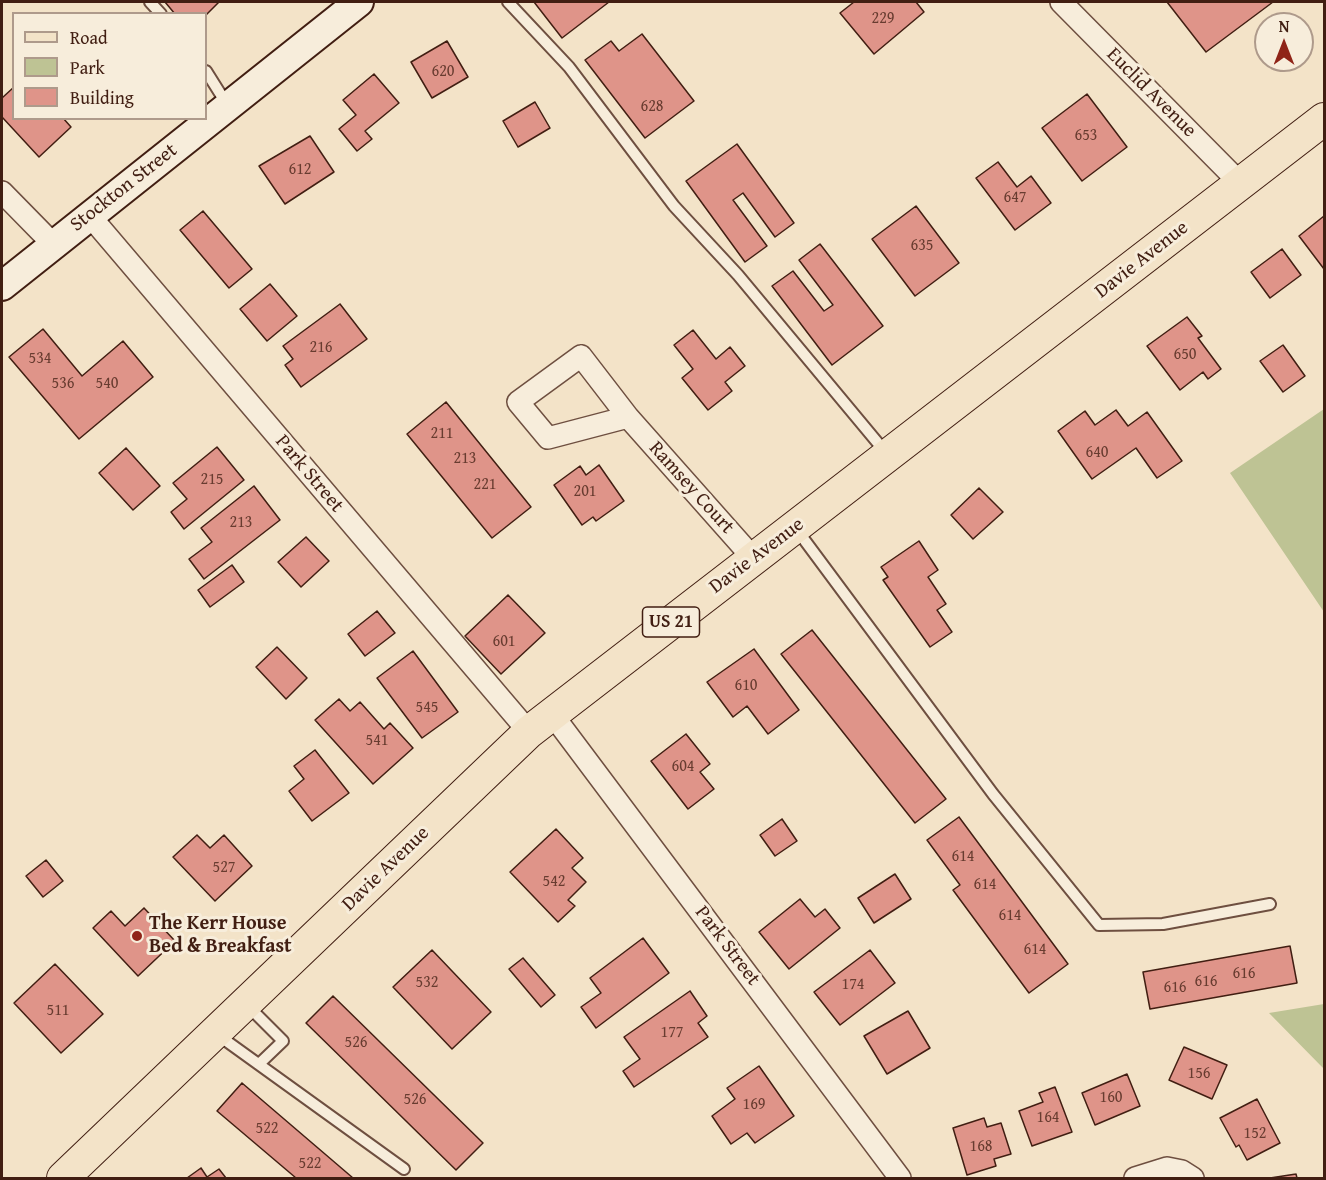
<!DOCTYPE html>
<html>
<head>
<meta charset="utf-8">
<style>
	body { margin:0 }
	#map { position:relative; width:1326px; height:1180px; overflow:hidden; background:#f3e3c8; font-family:"Gentium Book Plus",serif }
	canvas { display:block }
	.frame { position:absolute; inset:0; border:3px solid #411e12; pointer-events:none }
	.legend { position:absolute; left:12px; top:12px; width:195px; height:108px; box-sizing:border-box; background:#f7eddb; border:2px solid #ae9a8b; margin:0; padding:8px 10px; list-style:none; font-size:18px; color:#411e12 }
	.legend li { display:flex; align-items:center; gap:12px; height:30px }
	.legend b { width:30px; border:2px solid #ae9a8b }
	.north { position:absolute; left:1254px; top:12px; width:60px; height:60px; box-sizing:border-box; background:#f7eddb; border:2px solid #ae9a8b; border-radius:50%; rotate:0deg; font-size:16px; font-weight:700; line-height:24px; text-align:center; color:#411e12 }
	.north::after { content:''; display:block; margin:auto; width:21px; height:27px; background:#8f2418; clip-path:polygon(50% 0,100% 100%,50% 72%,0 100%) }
</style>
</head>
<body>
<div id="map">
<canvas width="1326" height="1180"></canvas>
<div class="frame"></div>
<ul class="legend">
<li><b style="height:8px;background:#f3e3c8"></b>Road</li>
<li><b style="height:16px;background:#bec394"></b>Park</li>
<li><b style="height:16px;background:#df9489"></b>Building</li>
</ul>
<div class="north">N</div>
</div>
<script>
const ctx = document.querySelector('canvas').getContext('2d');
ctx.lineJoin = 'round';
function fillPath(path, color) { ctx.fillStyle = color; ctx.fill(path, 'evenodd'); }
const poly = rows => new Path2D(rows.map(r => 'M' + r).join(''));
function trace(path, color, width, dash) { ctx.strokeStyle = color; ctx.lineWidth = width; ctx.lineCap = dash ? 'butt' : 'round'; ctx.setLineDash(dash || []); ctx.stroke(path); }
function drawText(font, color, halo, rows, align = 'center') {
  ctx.font = font + ' "Gentium Book Plus",serif'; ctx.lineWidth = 6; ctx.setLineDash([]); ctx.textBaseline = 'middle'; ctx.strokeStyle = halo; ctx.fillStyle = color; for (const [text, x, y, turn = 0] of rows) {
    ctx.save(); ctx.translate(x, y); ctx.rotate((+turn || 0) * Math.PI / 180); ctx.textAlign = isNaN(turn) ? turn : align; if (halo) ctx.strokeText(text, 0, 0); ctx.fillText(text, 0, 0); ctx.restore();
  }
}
fillPath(poly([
	[1324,409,1324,612,1230,473],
	[1324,1004,1324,1069,1269,1013]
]), '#bec394');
const building = poly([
	[165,2,219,2,206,15,175,14,165,2],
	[534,2,609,2,562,38,534,2],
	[854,2,916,2,924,12,874,54,840,13,854,2],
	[1167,2,1273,2,1206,52,1167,2],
	[642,34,694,101,645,138,585,60,611,41,619,51,642,34],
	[447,41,468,77,432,98,411,62,447,41],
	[374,74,399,103,365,131,372,139,357,151,339,129,356,115,343,100,374,74],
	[14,87,14,118,63,118,71,127,39,157,2,117,2,98,14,87],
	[1087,94,1127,147,1082,181,1042,128,1087,94],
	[535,102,550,128,518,147,503,121,535,102],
	[310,136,334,172,285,204,259,166,310,136],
	[737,144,794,223,775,237,743,193,733,200,767,246,745,262,686,181,737,144],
	[998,162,1017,187,1031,176,1051,203,1015,230,976,178,998,162],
	[916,206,959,263,915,296,872,239,916,206],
	[203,211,252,269,229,288,180,230,203,211],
	[1324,216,1324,269,1299,236,1324,216],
	[820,244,883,326,832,365,772,286,793,271,824,311,833,305,799,260,820,244],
	[1282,249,1301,275,1270,298,1251,272,1282,249],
	[270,284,297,316,267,341,240,309,270,284],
	[340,304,367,339,301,387,285,365,293,359,283,346,340,304],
	[1187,317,1202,336,1198,338,1221,369,1208,379,1203,372,1180,390,1147,346,1187,317],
	[43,329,82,376,123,341,153,377,79,439,9,357,43,329],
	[693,330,716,359,730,347,745,366,725,382,732,391,708,410,682,378,693,369,674,345,693,330],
	[1283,345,1305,376,1283,392,1260,361,1283,345],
	[446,402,531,507,492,538,407,434,446,402],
	[1116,410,1128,426,1147,412,1182,461,1157,478,1136,448,1092,479,1058,431,1085,411,1095,425,1116,410],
	[217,447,244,480,184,529,171,512,187,499,173,483,217,447],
	[126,448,160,486,133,510,99,473,126,448],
	[599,465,624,501,596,521,593,517,582,525,554,485,580,466,586,475,599,465],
	[254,486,280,520,204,579,189,559,212,542,201,528,254,486],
	[979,488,1003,512,973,539,951,515,979,488],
	[306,537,329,561,301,587,278,562,306,537],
	[919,541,938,570,928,577,946,604,937,610,952,632,930,647,883,580,888,577,881,567,919,541],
	[232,565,244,582,210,607,198,590,232,565],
	[508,595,545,633,501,674,465,636,508,595],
	[377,611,395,633,365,656,348,634,377,611],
	[812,630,946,799,915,823,781,654,812,630],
	[277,647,307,678,286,699,256,667,277,647],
	[754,649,799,710,768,734,747,706,733,717,707,682,754,649],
	[413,651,458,712,422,738,377,678,413,651],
	[339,699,350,711,360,702,384,729,390,723,413,748,373,784,315,720,339,699],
	[686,734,710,764,700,772,714,789,688,809,651,761,686,734],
	[315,750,349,793,312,821,289,791,304,779,294,766,315,750],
	[959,817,1068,964,1029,993,953,890,960,885,927,840,959,817],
	[782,819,797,841,775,856,760,835,782,819],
	[556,829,583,858,572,868,586,882,568,900,575,906,558,922,510,872,556,829],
	[197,835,210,848,224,835,252,866,215,901,173,857,197,835],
	[46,860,63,881,43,897,26,876,46,860],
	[895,874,911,899,874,923,858,898,895,874],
	[800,899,815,917,825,909,840,928,789,969,759,932,800,899],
	[144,908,175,941,138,976,93,928,111,911,125,926,144,908],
	[643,938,669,973,596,1028,581,1007,601,993,590,978,643,938],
	[1290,946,1297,983,1150,1009,1143,972,1290,946],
	[432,950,491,1012,452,1049,393,987,432,950],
	[870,950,895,983,840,1025,814,992,870,950],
	[523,958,555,995,541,1007,509,969,523,958],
	[55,964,103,1014,61,1053,14,1003,55,964],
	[690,991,707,1016,698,1023,708,1037,634,1087,623,1071,640,1059,624,1037,690,991],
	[333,996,483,1143,456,1170,306,1023,333,996],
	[908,1011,930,1048,887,1074,864,1036,908,1011],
	[1184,1047,1227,1065,1212,1099,1169,1080,1184,1047],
	[759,1066,794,1116,755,1143,747,1133,731,1144,712,1116,735,1099,727,1088,759,1066],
	[1127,1074,1140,1106,1095,1125,1082,1093,1127,1074],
	[242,1083,353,1178,296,1178,217,1111,242,1083],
	[1055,1087,1072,1132,1032,1146,1019,1111,1043,1102,1039,1093,1055,1087],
	[1257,1099,1280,1143,1247,1160,1239,1145,1236,1147,1220,1118,1257,1099],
	[984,1118,987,1127,1001,1123,1011,1154,994,1159,996,1166,967,1175,953,1128,984,1118],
	[201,1168,207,1177,219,1169,226,1178,187,1178,201,1168],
	[1296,1174,1297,1178,1270,1178,1296,1174]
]);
fillPath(building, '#df9489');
trace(building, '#411e12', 1.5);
const lane = poly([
	[150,2,161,14],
	[508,2,569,67,674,206,738,275,887,454],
	[206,71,228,106],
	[797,530,993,794,1099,925,1163,924,1270,904],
	[247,1005,283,1041,259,1064],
	[218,1035,404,1169]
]);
const street = poly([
	[1061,2,1241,184],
	[2,192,53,244],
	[90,216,529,732],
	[581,356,628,417,548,438,518,402,581,356],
	[628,417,754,559],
	[552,714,900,1178],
	[1135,1178,1167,1168,1182,1171,1193,1178]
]);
const secondary = poly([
	[2,286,359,2]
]);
const primary = poly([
	[63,1178,529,732,1324,119]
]);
trace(lane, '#6e4f40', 14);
trace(street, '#6e4f40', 24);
trace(secondary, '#411e12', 32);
trace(primary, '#411e12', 34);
trace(lane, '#f7eddb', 10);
trace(street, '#f7eddb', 21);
trace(secondary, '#f7eddb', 28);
trace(primary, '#f3e3c8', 32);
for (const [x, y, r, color] of [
	[137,936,6,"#8f2418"]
]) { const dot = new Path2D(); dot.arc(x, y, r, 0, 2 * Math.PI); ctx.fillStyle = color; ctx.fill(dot); trace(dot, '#f7eddb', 2); }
drawText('16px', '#683c30', null, [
	["229",883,19],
	["620",443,72],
	["628",652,107],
	["653",1086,136],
	["612",300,170],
	["647",1015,198],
	["635",922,246],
	["216",321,348],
	["650",1185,355],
	["534",40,359],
	["536",63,384],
	["540",107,384],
	["211",442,434],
	["640",1097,453],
	["213",465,459],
	["215",212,480],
	["221",485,485],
	["201",585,492],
	["213",241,523],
	["601",504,642],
	["610",746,686],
	["545",427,708],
	["541",377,741],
	["604",683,767],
	["614",963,857],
	["527",224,868],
	["542",554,882],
	["614",985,885],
	["614",1010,916],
	["614",1035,950],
	["616",1244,974],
	["616",1206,982],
	["532",427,983],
	["174",853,985],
	["616",1175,988],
	["511",58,1011],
	["177",672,1033],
	["526",356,1043],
	["156",1199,1074],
	["160",1111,1098],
	["526",415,1100],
	["169",754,1105],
	["164",1048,1118],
	["522",267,1129],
	["152",1255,1134],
	["168",981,1147],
	["522",310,1164]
]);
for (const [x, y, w] of [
	[671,622,57]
]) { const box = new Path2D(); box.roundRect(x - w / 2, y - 15, w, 30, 4.5); ctx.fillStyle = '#f7eddb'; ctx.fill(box); trace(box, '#411e12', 1.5); }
drawText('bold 18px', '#411e12', null, [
	["US 21",671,622]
]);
drawText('20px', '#411e12', '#f7eddb', [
	["Euclid Avenue",1151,93,45],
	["Stockton Street",124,188,-38],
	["Davie Avenue",1142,260,-38],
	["Park Street",309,474,50],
	["Ramsey Court",691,488,48],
	["Davie Avenue",757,556,-37],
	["Davie Avenue",386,869,-44],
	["Park Street",727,946,53]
]);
drawText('bold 20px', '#411e12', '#f7eddb', [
	["The Kerr House",149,924],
	["Bed & Breakfast",149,947]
], 'left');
</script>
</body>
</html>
